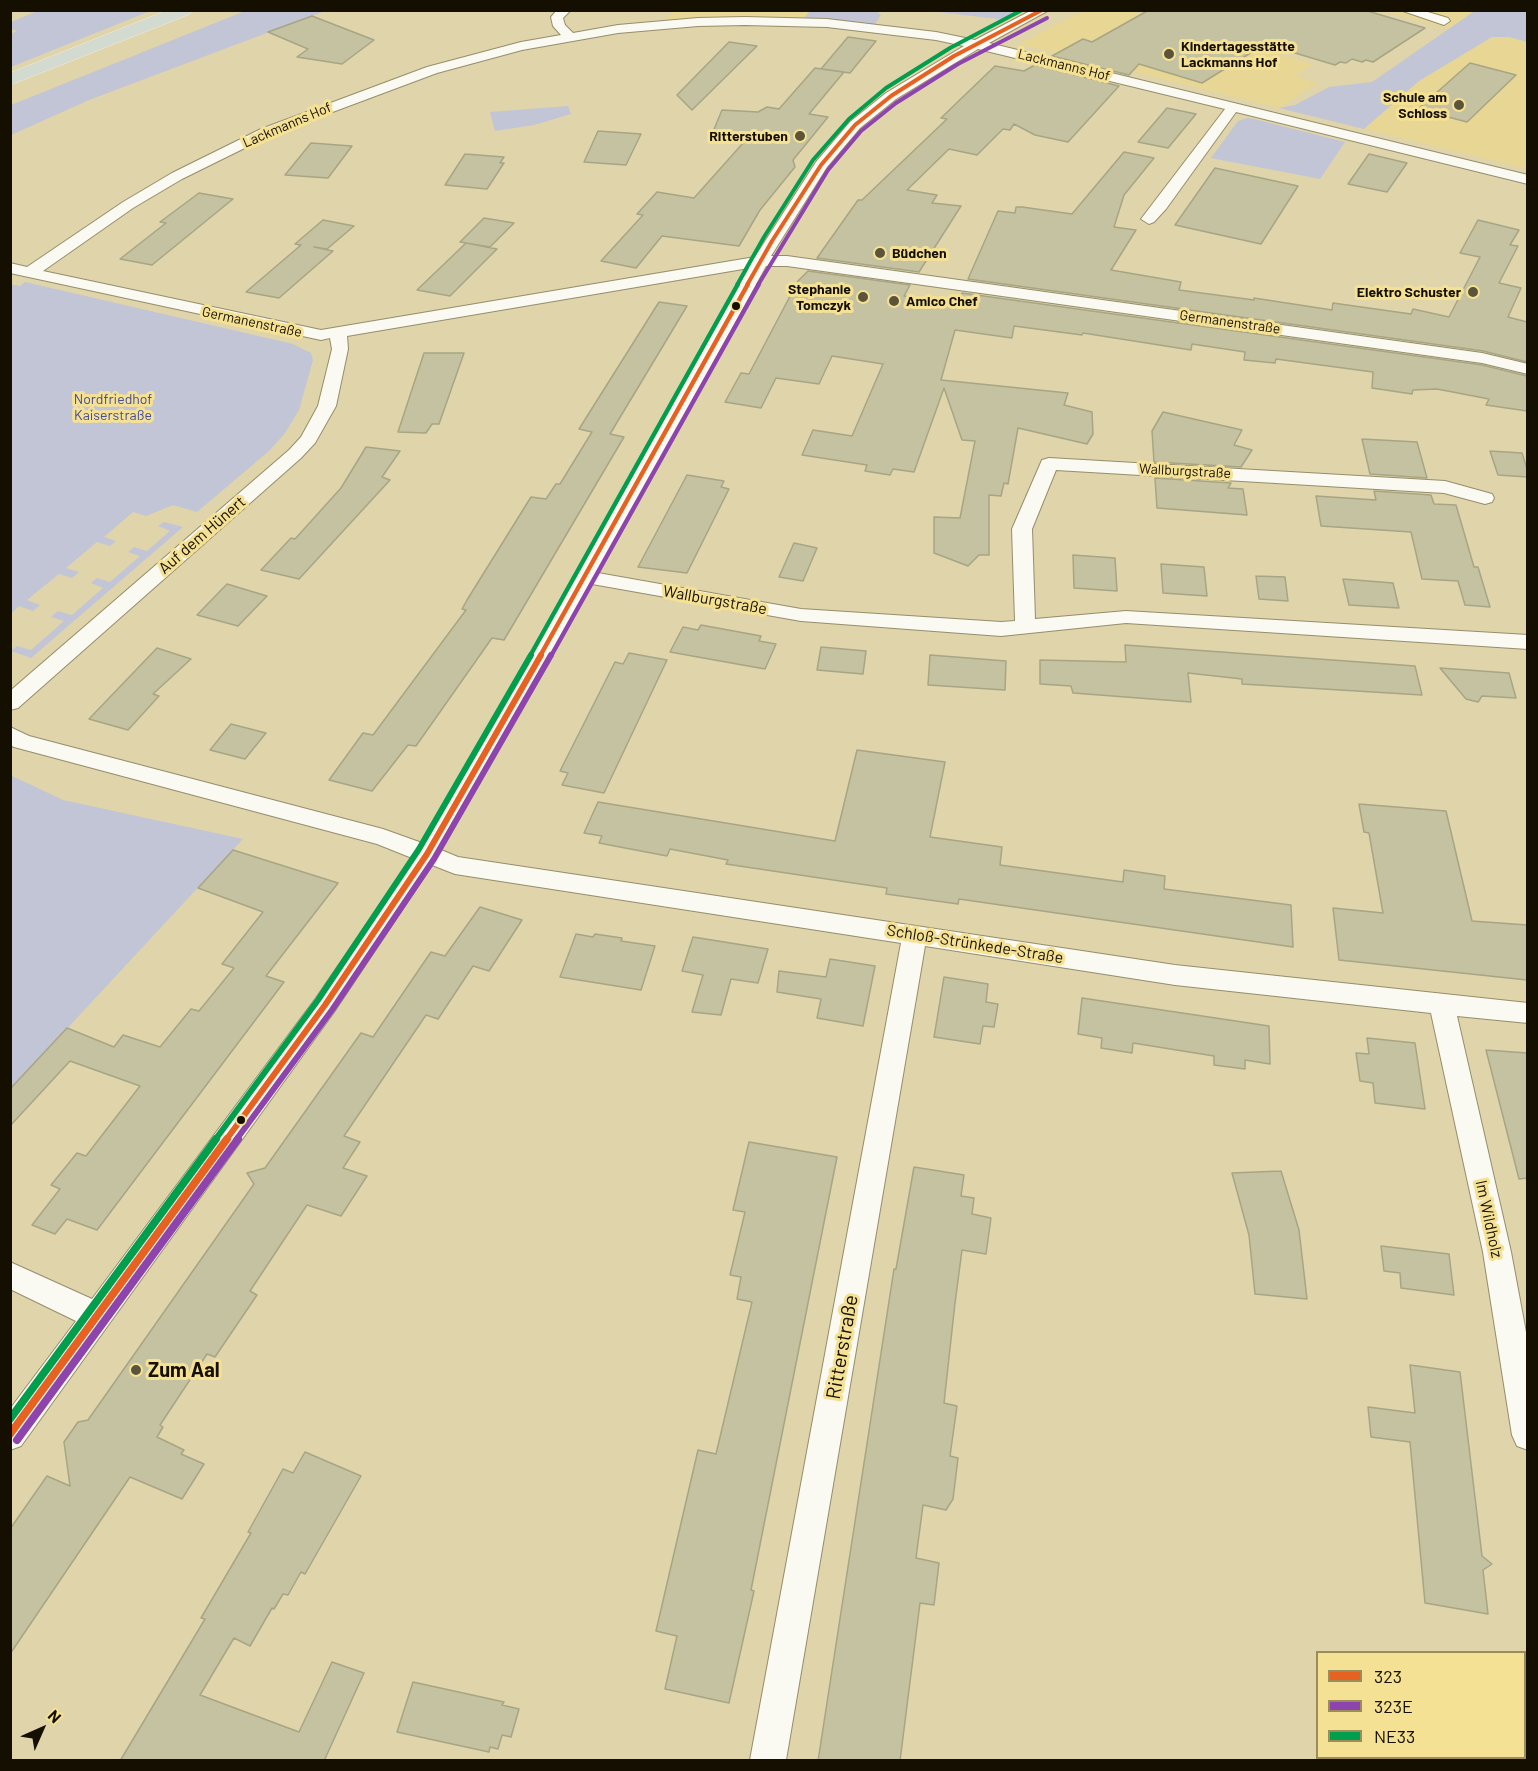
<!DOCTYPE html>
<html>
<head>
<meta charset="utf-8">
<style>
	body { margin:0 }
	#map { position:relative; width:1538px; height:1771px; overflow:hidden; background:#dfd4aa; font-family:Barlow,sans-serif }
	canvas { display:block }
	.frame { position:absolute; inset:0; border:12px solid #140f00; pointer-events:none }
	.legend { position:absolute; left:1316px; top:1651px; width:210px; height:108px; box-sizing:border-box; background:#f5e194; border:2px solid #9b8d59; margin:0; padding:8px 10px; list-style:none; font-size:18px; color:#140f00 }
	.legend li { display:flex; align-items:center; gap:12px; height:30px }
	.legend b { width:30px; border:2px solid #9b8d59 }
	.north { position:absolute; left:12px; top:1699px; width:60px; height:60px; -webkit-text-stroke:4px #f5e194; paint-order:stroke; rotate:45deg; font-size:16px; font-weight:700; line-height:24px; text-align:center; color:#140f00 }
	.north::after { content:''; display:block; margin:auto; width:21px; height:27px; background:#140f00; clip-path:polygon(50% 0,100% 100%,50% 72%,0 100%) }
</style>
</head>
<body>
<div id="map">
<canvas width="1538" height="1771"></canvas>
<div class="frame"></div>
<ul class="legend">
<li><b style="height:8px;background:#e76120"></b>323</li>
<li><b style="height:8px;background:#8e44ad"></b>323E</li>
<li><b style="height:8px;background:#019e4d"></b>NE33</li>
</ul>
<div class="north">N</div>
</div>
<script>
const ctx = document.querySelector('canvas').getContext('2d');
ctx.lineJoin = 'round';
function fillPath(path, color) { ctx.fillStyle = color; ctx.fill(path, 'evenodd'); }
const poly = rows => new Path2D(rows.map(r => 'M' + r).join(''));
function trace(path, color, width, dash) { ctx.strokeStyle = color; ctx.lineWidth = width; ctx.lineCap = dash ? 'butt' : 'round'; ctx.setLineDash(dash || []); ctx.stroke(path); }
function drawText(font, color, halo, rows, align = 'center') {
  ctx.font = font + ' Barlow,sans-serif'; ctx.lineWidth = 6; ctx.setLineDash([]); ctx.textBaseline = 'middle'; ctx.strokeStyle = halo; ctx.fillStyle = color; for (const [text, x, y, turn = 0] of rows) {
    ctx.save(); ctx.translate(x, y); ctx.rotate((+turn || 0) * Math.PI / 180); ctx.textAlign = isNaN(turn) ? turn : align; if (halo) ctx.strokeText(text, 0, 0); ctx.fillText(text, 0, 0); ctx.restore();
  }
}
fillPath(poly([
	[674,11,811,11,803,19,662,22],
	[1083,11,1129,11,1313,64,1296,76,1317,83,1279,108,1019,44],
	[1383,11,1476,11,1450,29],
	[1492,37,1509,37,1527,42,1527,169,1364,129,1419,81]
]), '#e7d694');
fillPath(poly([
	[40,10,150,10,150,11,11,67,11,34,17,31,11,29,11,22],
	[811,10,876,11,881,15,875,24,803,19],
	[1476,10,1527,11,1527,42,1509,37,1492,37,1419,81,1364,129,1279,108,1295,105,1329,87,1372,82],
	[245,11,325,11,89,100,11,135,11,105],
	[931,11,1025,11,1006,20],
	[568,106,571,114,534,125,495,131,490,112],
	[1247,118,1254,119,1345,142,1320,179,1211,158,1238,121],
	[25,282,293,344,311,353,313,360,299,410,285,433,269,451,197,512,173,505,146,516,133,512,104,537,116,541,110,546,97,542,66,568,79,572,72,578,59,574,27,600,40,605,33,611,19,606,11,614,10,284,20,286],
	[164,522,183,527,31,658,11,651,17,646,31,650,64,621,51,617,58,611,72,615,103,588,91,583,97,578,110,582,140,556,128,552,134,547,147,551,170,531,158,526],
	[10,775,63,800,243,839,11,1089]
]), '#c2c5d5');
const building = poly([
	[1149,10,1364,10,1425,28,1373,62,1366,60,1362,62,1352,59,1346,63,1340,62,1335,65,1265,44,1202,83,1139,64,1129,75,1052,56,1083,39,1092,42,1149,10],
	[312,16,374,40,342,64,297,57,308,49,268,32,312,16],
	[848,37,876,41,850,73,821,69,848,37],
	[729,42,757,46,692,110,677,95,729,42],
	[1470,63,1516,75,1467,122,1418,109,1470,63],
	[1035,65,1119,86,1068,142,1035,135,1014,124,1010,130,1003,129,977,155,949,149,907,190,937,195,932,203,961,206,919,272,817,258,858,200,862,200,947,119,941,118,995,66,1024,71,1035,65],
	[815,68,844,72,809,114,828,117,793,160,795,167,760,210,739,246,662,236,636,268,601,261,643,215,637,214,657,192,694,198,744,142,710,139,722,110,758,112,767,107,779,109,815,68],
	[1167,108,1196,114,1168,148,1138,142,1167,108],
	[598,131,641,134,626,165,584,162,598,131],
	[311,143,352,146,328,178,285,175,311,143],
	[1124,152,1154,158,1124,195,1114,227,1136,230,1111,270,1181,282,1179,290,1254,300,1254,298,1332,310,1333,303,1411,314,1413,309,1449,317,1480,257,1460,253,1478,220,1519,230,1510,245,1518,246,1499,283,1521,288,1508,317,1527,322,1527,362,1483,351,968,279,998,211,1015,213,1016,207,1022,207,1072,214,1124,152],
	[465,154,504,157,500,163,504,163,487,189,445,185,465,154],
	[1369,154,1407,163,1387,192,1348,184,1369,154],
	[1215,168,1298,186,1261,244,1175,225,1215,168],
	[199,193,233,199,152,265,120,259,166,223,160,222,199,193],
	[484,218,514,223,490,247,460,242,484,218],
	[323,220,354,226,327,249,314,247,333,251,279,298,246,292,301,245,295,244,323,220],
	[466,243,497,249,450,296,417,290,466,243],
	[808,271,910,285,904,296,958,303,962,293,1482,365,1527,376,1527,411,1486,405,1489,399,1437,389,1413,390,1412,394,1372,388,1373,372,1276,359,1275,363,1244,360,1245,352,1192,344,1191,350,1083,333,1082,335,1014,326,1012,338,955,330,941,380,1068,393,1064,405,1092,412,1093,434,1087,444,1018,428,1008,484,1004,483,1001,496,989,495,989,555,979,555,968,566,934,553,934,517,960,518,975,441,962,440,944,388,914,472,893,469,890,475,865,471,867,465,802,455,813,430,852,436,883,364,832,356,819,384,776,378,761,408,725,402,741,373,749,374,798,281,808,271],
	[659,302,687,306,610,434,624,437,504,640,492,638,416,746,408,745,372,791,329,780,363,733,373,735,466,610,462,609,467,600,531,497,546,499,556,484,560,484,592,432,579,429,659,302],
	[424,353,464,353,439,424,432,424,426,433,398,432,424,353],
	[1163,412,1242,430,1234,445,1252,450,1241,467,1154,462,1152,431,1163,412],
	[1362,439,1417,442,1427,478,1370,474,1362,439],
	[366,447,400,451,382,477,390,480,299,579,261,570,291,538,295,539,341,488,366,447],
	[1490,451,1522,453,1527,469,1527,477,1498,475,1490,451],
	[687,475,724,481,721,487,729,489,687,573,638,567,687,475],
	[1155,478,1231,483,1228,488,1243,489,1247,515,1157,508,1155,478],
	[1374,491,1431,495,1434,504,1456,505,1474,567,1478,567,1490,607,1465,605,1458,581,1422,579,1411,532,1321,526,1316,496,1376,500,1374,491],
	[794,543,817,548,803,581,779,577,794,543],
	[1073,555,1115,558,1117,591,1074,588,1073,555],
	[1161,564,1204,567,1207,596,1163,593,1161,564],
	[1256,576,1285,577,1288,601,1259,599,1256,576],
	[1343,579,1393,583,1399,608,1349,605,1343,579],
	[227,584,267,596,238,626,197,615,227,584],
	[701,625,761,636,759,641,776,644,765,669,670,652,683,627,698,630,701,625],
	[1125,645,1415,666,1422,695,1242,684,1242,679,1188,673,1191,702,1073,693,1071,686,1040,684,1040,660,1126,662,1125,645],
	[821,647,866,651,863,674,817,670,821,647],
	[157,648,191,659,153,694,159,696,128,730,89,719,157,648],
	[629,653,667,660,604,793,562,785,568,773,560,771,615,662,623,664,629,653],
	[930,655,1006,661,1005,690,928,685,930,655],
	[1440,668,1509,673,1516,698,1482,696,1478,702,1466,699,1440,668],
	[231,724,266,733,245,759,210,750,231,724],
	[857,750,945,762,930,837,1002,847,1000,865,1123,882,1124,870,1165,876,1164,889,1291,905,1293,947,959,899,958,904,886,894,887,888,726,864,728,860,670,849,667,856,599,843,602,836,584,833,598,802,835,841,857,750],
	[1359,804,1446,811,1472,921,1527,925,1527,980,1339,960,1333,908,1383,913,1369,833,1364,832,1359,804],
	[233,850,338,883,266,976,284,982,97,1230,67,1219,55,1234,32,1225,60,1189,51,1185,77,1153,86,1156,140,1086,70,1061,10,1126,10,1089,67,1028,114,1047,123,1035,160,1047,191,1009,199,1011,234,968,222,964,263,912,198,888,233,850],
	[480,907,522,920,489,971,473,966,438,1019,426,1015,344,1136,360,1142,343,1168,367,1176,341,1216,307,1205,250,1291,257,1295,215,1357,207,1354,160,1425,163,1427,157,1437,184,1450,181,1454,204,1464,182,1499,130,1477,10,1654,10,1529,47,1476,70,1486,64,1442,78,1422,88,1420,254,1184,247,1173,265,1168,361,1033,373,1037,431,952,445,956,480,907],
	[576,934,593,937,595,934,622,938,621,941,655,946,641,990,560,977,576,934],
	[693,937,768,949,758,983,731,979,721,1015,692,1012,703,975,682,971,693,937],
	[830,959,875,966,863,1026,817,1018,821,999,777,992,779,971,826,977,830,959],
	[944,977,988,984,986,1002,998,1004,994,1027,983,1026,980,1044,934,1037,944,977],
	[1082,998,1269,1026,1270,1064,1245,1060,1245,1069,1214,1065,1214,1056,1133,1043,1132,1053,1101,1048,1102,1038,1078,1034,1082,998],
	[1367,1038,1415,1043,1425,1109,1375,1103,1373,1083,1360,1081,1356,1053,1369,1054,1367,1038],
	[1486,1050,1527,1053,1527,1178,1519,1179,1486,1050],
	[749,1142,837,1157,751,1590,754,1591,729,1703,665,1689,677,1636,656,1631,698,1450,716,1454,752,1302,737,1299,741,1277,730,1275,745,1212,733,1210,749,1142],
	[914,1167,964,1175,961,1196,974,1198,972,1214,991,1218,986,1254,962,1250,955,1303,944,1403,957,1406,950,1456,958,1458,953,1499,946,1510,923,1505,916,1558,939,1563,934,1605,920,1603,900,1761,818,1761,894,1269,896,1269,914,1167],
	[1281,1171,1299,1230,1307,1299,1255,1294,1249,1235,1232,1173,1281,1171],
	[1381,1246,1449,1254,1454,1295,1401,1288,1400,1273,1384,1271,1381,1246],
	[1410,1365,1460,1372,1482,1556,1492,1564,1483,1570,1488,1614,1425,1603,1410,1442,1371,1437,1368,1407,1415,1413,1410,1365],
	[305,1452,361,1476,305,1574,301,1572,288,1595,283,1594,274,1609,272,1608,250,1646,234,1638,200,1695,299,1732,332,1662,364,1673,324,1761,120,1761,205,1619,201,1618,251,1533,248,1532,283,1469,293,1473,305,1452],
	[413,1682,504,1702,502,1705,519,1709,511,1737,502,1735,498,1749,490,1747,489,1752,397,1732,413,1682]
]);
fillPath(building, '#c5c2a1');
trace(building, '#a7a584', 1.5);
const street = poly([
	[557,10,571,10,563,18,565,25,573,33,618,25,698,18,745,17,827,19,936,32,975,40,1032,10,1049,10,989,43,1528,175,1528,184,1236,112,1166,209,1154,222,1149,224,1141,219,1225,109,978,49,896,99,860,128,827,167,771,256,787,256,1482,353,1528,364,1528,374,1482,363,787,266,766,266,598,573,801,609,1001,622,1015,621,1012,529,1042,460,1049,458,1445,481,1492,494,1494,498,1492,502,1485,504,1444,493,1056,470,1032,529,1035,619,1126,611,1528,635,1528,649,1126,623,1001,636,801,621,592,584,441,850,458,857,1175,965,1528,1003,1528,1023,1457,1016,1511,1252,1528,1343,1528,1450,1517,1446,1512,1435,1483,1252,1431,1013,1175,985,925,946,786,1760,750,1760,901,943,455,874,432,865,334,1012,21,1446,10,1450,10,1409,76,1321,10,1289,10,1262,92,1299,316,998,412,858,377,844,14,747,10,745,10,727,29,736,383,829,422,843,576,577,749,268,347,336,348,349,336,406,315,443,301,458,18,708,10,710,10,691,289,450,301,437,318,406,332,349,330,338,321,340,10,273,10,263,27,267,123,202,172,173,261,129,427,67,521,42,561,35,553,26,551,17,557,10],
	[745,25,827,27,936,40,964,46,886,93,850,122,816,162,755,257,321,330,43,271,133,208,182,179,271,135,437,73,522,50,618,33,698,26,745,25],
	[1400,10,1421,10,1448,18,1450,21,1444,25,1400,10]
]);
const highway = poly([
	[168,10,192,10,190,14,10,85,10,73,168,10]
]);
trace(street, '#968e6b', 2);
trace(highway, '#f1ecd9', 1);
fillPath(street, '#faf9f2');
fillPath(highway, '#d3dacf');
trace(poly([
	[747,285,772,241,821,165,855,125,891,96,954,56,1042,10]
]), '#e76120', 4);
trace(poly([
	[540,656,748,284]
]), '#e76120', 4.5);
trace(poly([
	[226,1140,325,1005,427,854,541,655]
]), '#e76120', 6);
trace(poly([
	[10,1434,227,1139]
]), '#e76120', 8);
trace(poly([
	[758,285,828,170,861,131,896,103,958,64,1047,18]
]), '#8e44ad', 4);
trace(poly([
	[551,656,759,284]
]), '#8e44ad', 4.5);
trace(poly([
	[236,1140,332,1010,434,859,551,655]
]), '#8e44ad', 6);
trace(poly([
	[17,1440,238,1139]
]), '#8e44ad', 8);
trace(poly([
	[737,285,764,237,813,160,849,119,886,88,950,48,1022,10]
]), '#019e4d', 4);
trace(poly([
	[530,656,738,284]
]), '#019e4d', 4.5);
trace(poly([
	[215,1140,318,1000,419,849,531,655]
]), '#019e4d', 6);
trace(poly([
	[10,1419,216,1139]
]), '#019e4d', 8);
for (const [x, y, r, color] of [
	[1169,54,6,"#5b543b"],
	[1459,105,6,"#5b543b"],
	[800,136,6,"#5b543b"],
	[880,253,6,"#5b543b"],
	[1473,292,6,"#5b543b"],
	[863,297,6,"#5b543b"],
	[894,301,6,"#5b543b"],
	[736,306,5,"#140f00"],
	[241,1120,5,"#140f00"],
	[136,1370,6,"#5b543b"]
]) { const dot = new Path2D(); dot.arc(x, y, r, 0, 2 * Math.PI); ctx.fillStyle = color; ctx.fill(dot); trace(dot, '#f5e194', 2); }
drawText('bold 14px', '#140f00', '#f5e194', [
	["Kindertagesstätte",1181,46,"left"],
	["Lackmanns Hof",1181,62,"left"],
	["Schule am",1447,97],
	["Schloss",1447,113],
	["Ritterstuben",788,136],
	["Büdchen",892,253,"left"],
	["Stephanie",851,289],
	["Tomczyk",851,305],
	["Elektro Schuster",1461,292],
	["Amico Chef",906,301,"left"]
], 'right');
drawText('14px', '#140f00', '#f5e194', [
	["Lackmanns Hof",1064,65,14],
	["Lackmanns Hof",287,125,-23],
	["Germanenstraße",252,322,12],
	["Germanenstraße",1230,322,8],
	["Wallburgstraße",1185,471,3]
]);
drawText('14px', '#444c9e', '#f5e194', [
	["Nordfriedhof",113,399],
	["Kaiserstraße",113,415]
]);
drawText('16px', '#140f00', '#f5e194', [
	["Auf dem Hünert",202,535,-41],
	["Wallburgstraße",715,600,10],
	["Schloß-Strünkede-Straße",975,944,9],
	["Im Wildholz",1489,1219,78]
]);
drawText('20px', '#140f00', '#f5e194', [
	["Ritterstraße",842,1347,-80]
]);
drawText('bold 20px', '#140f00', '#f5e194', [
	["Zum Aal",148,1370]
], 'left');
</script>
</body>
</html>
